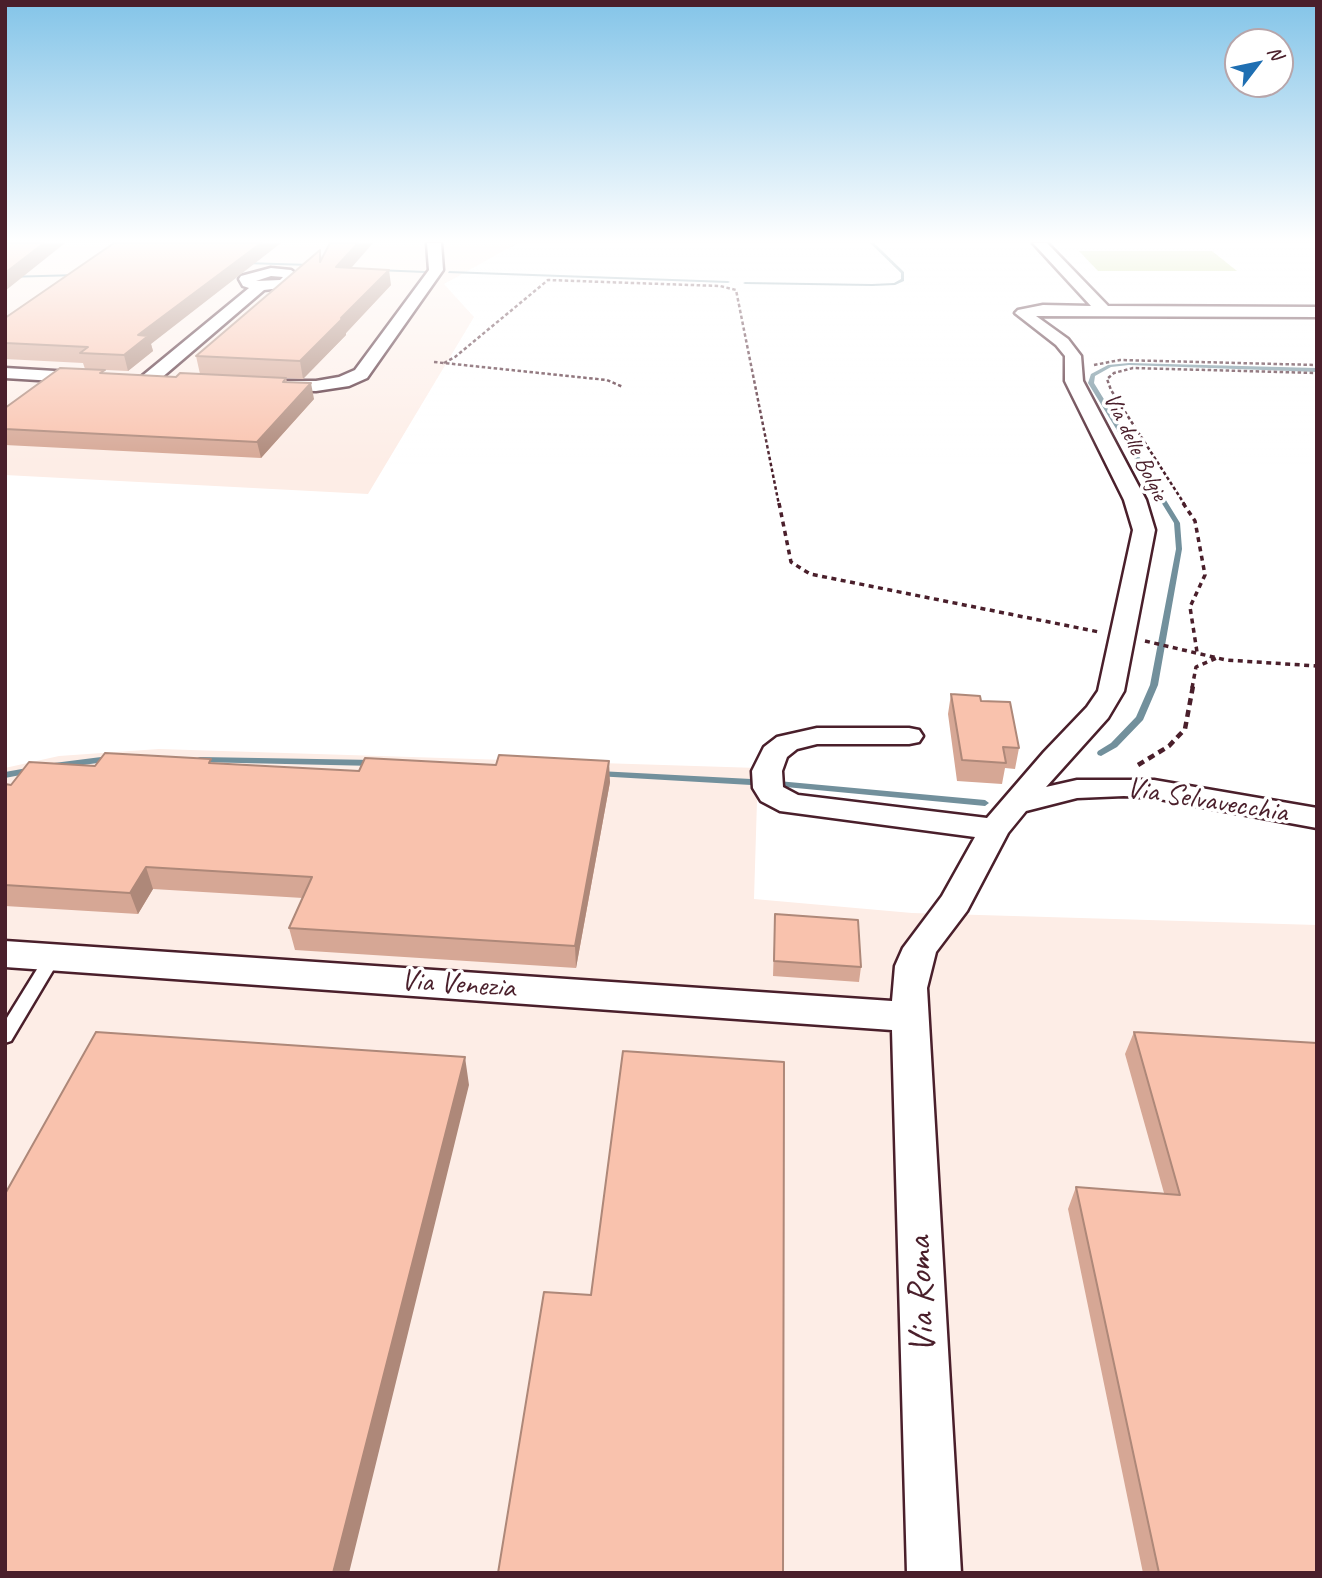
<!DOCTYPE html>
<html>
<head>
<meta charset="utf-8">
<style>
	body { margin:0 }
	#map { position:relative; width:1322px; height:1578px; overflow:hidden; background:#fff; font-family:Caveat,sans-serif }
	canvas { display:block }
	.frame { position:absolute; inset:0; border:7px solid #4a1f2b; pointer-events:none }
	.north { position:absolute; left:1224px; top:28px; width:70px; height:70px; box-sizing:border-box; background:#fff; border:2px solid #b7a5aa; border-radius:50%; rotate:58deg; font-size:19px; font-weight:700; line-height:28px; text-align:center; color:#4a1f2b }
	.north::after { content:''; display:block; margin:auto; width:24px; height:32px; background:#1f6fb2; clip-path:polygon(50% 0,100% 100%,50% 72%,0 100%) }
</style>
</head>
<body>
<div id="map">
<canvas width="1322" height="1578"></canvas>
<div class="frame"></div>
<div class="north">N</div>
</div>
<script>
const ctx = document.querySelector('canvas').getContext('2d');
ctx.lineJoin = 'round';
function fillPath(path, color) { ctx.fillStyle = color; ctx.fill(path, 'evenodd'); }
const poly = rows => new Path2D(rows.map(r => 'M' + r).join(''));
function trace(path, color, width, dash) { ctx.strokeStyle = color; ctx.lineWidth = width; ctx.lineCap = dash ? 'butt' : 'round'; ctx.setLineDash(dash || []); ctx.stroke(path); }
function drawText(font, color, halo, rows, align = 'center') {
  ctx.font = font + ' Caveat,sans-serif'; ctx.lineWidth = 7; ctx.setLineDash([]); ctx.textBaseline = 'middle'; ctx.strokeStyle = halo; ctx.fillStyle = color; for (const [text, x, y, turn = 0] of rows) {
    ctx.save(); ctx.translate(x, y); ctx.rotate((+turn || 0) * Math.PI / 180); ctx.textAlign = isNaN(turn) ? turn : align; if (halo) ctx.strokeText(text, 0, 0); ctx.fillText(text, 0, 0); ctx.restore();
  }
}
fillPath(poly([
	[5,243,518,243,444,284,474,317,368,494,5,475],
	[159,749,758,768,754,899,912,913,1317,925,1317,1573,5,1573,5,768,59,756]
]), '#fdede6');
fillPath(poly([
	[1079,251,1212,251,1237,271,1098,271]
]), '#c6d78b');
fillPath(poly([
	[870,243,874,243,904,272,904,281,895,285,872,286,745,284,743,283,745,282,872,284,894,283,901,279,901,273,870,243],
	[244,262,311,264,313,265,311,266,245,264,244,262],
	[376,269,425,271,427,272,425,273,377,271,376,269],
	[449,271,728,281,730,282,728,283,448,273,449,271],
	[79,274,78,276,5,278,5,276,79,274],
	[1129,363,1317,368,1317,372,1129,365,1111,367,1095,376,1094,383,1180,523,1182,549,1158,685,1143,720,1117,747,1101,756,1098,755,1097,753,1098,751,1111,743,1136,717,1150,685,1176,549,1174,523,1088,383,1091,374,1108,365,1129,363],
	[109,756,113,759,112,761,54,769,50,766,54,763,109,756],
	[200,757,375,760,379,763,375,766,197,762,196,760,197,758,200,757],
	[33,767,37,770,36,772,5,778,5,772,33,767],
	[599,771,751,779,755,782,751,785,596,776,595,774,599,771],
	[778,781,985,800,989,803,985,806,775,786,774,784,778,781]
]), '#72909c');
const service = poly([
	[53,951,59,953,61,957,11,1041,5,1043,5,1021,47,953,53,951]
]);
const minor = poly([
	[427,243,441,243,443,270,367,378,349,386,316,391,265,390,262,386,271,381,316,381,339,377,355,370,429,270,427,243],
	[1033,243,1047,243,1108,306,1317,307,1317,317,1036,316,1068,339,1081,356,1083,381,1146,500,1155,530,1124,691,1108,718,1046,787,1077,780,1154,780,1317,808,1317,828,1154,798,1124,796,1077,798,1026,811,1008,833,967,911,936,952,927,988,961,1573,907,1573,892,1030,5,967,5,941,892,1001,895,966,903,948,942,896,975,837,780,811,761,801,753,788,752,771,764,747,777,737,817,728,909,728,919,730,923,736,919,742,909,744,817,744,797,749,787,757,782,771,783,787,798,795,987,818,1044,752,1087,707,1098,691,1133,530,1124,500,1065,381,1065,356,1056,345,1015,313,1018,310,1043,305,1091,306,1033,243],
	[271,268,291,270,300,277,289,287,264,290,153,385,141,385,138,381,141,377,249,288,243,286,239,279,241,276,271,268],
	[271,276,283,277,280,280,256,281,271,276],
	[5,368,88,373,97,378,88,383,5,378,5,368]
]);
trace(service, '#4a1f2b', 5);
trace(minor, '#4a1f2b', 5);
trace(poly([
	[434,362,607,380,623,387],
	[444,363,455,357,548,280,720,286,736,290,779,505],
	[1094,365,1120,360,1317,365],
	[1185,505,1111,390,1107,379,1114,373,1133,368,1317,373]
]), '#4a1f2b', 2.5, [3.5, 2.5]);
trace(poly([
	[779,503,791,562,810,574,1099,632],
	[1183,503,1195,521,1205,575,1190,607,1197,652],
	[1145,641,1226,660,1317,666],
	[1192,688,1196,667,1217,658]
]), '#4a1f2b', 3.5, [5, 4.5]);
trace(poly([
	[1138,765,1169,746,1185,729,1193,686]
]), '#4a1f2b', 4.5, [7, 5]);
fillPath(service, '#fff');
fillPath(minor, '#fff');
fillPath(poly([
	[320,250,322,259,351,268,391,285,346,333,346,335,303,379,286,378,287,382,314,399,261,458,5,445,5,408,106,374,176,377,200,374,196,356],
	[5,318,151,344,153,351,128,371,85,369,83,363,5,359],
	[951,694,981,701,1019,748,1015,769,1005,768,1002,784,957,781,948,714],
	[213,763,359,771,610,782,576,968,295,950,289,928,303,898,153,889,138,914,5,906,5,784,11,785,95,766],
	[775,914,861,967,859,982,773,976],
	[1134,1032,1317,1573,1143,1573,1068,1209,1076,1187,1164,1193,1125,1054]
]), '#d6a795');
fillPath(poly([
	[44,243,65,243,5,291,5,273],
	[261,243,281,243,151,344,153,351,128,371,124,355,138,335],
	[358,243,373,243,338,283,336,267],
	[389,270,391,285,346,333,346,335,303,379,300,361,341,318],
	[311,383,314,399,261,458,257,442],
	[609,761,610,782,576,968,575,946],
	[146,867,153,889,138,914,130,893],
	[465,1057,469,1085,349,1573,333,1573]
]), '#ae8879');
const building = poly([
	[5,243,44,243,5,273,5,243],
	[114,243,261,243,138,335,148,336,124,355,80,353,88,347,5,343,5,318,114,243],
	[330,243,358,243,336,267,389,270,341,318,343,318,300,361,196,356,320,250,320,262,330,243],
	[60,368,105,370,100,373,176,377,180,373,286,378,283,382,311,383,257,442,5,429,5,408,60,368],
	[951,694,980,696,981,701,1010,702,1019,748,1003,747,1006,763,962,760,951,694],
	[105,753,211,759,209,763,359,771,365,758,496,765,499,755,609,761,575,946,289,928,312,877,146,867,130,893,5,885,5,784,11,785,29,762,95,766,105,753],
	[775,914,858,920,861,967,774,961,775,914],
	[96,1032,465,1057,333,1573,5,1573,5,1194,96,1032],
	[1134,1032,1317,1043,1317,1573,1159,1573,1076,1187,1180,1195,1134,1032],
	[623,1051,784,1062,783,1573,498,1573,544,1292,591,1295,623,1051]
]);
fillPath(building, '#f9c2ad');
trace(building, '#ae8879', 2);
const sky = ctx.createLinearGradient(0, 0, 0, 464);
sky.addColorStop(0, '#83c4e8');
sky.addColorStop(0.52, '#fff');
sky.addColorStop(1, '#ffffff00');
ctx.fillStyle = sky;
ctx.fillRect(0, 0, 1322, 464);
drawText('24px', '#4a1f2b', '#fff', [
	["Via delle Bolgie",1135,447,64]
]);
drawText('30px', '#4a1f2b', '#fff', [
	["Via Selvavecchia",1207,801,9],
	["Via Venezia",458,985,4]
]);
drawText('37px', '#4a1f2b', '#fff', [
	["Via Roma",922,1295,-92]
]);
</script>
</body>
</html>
